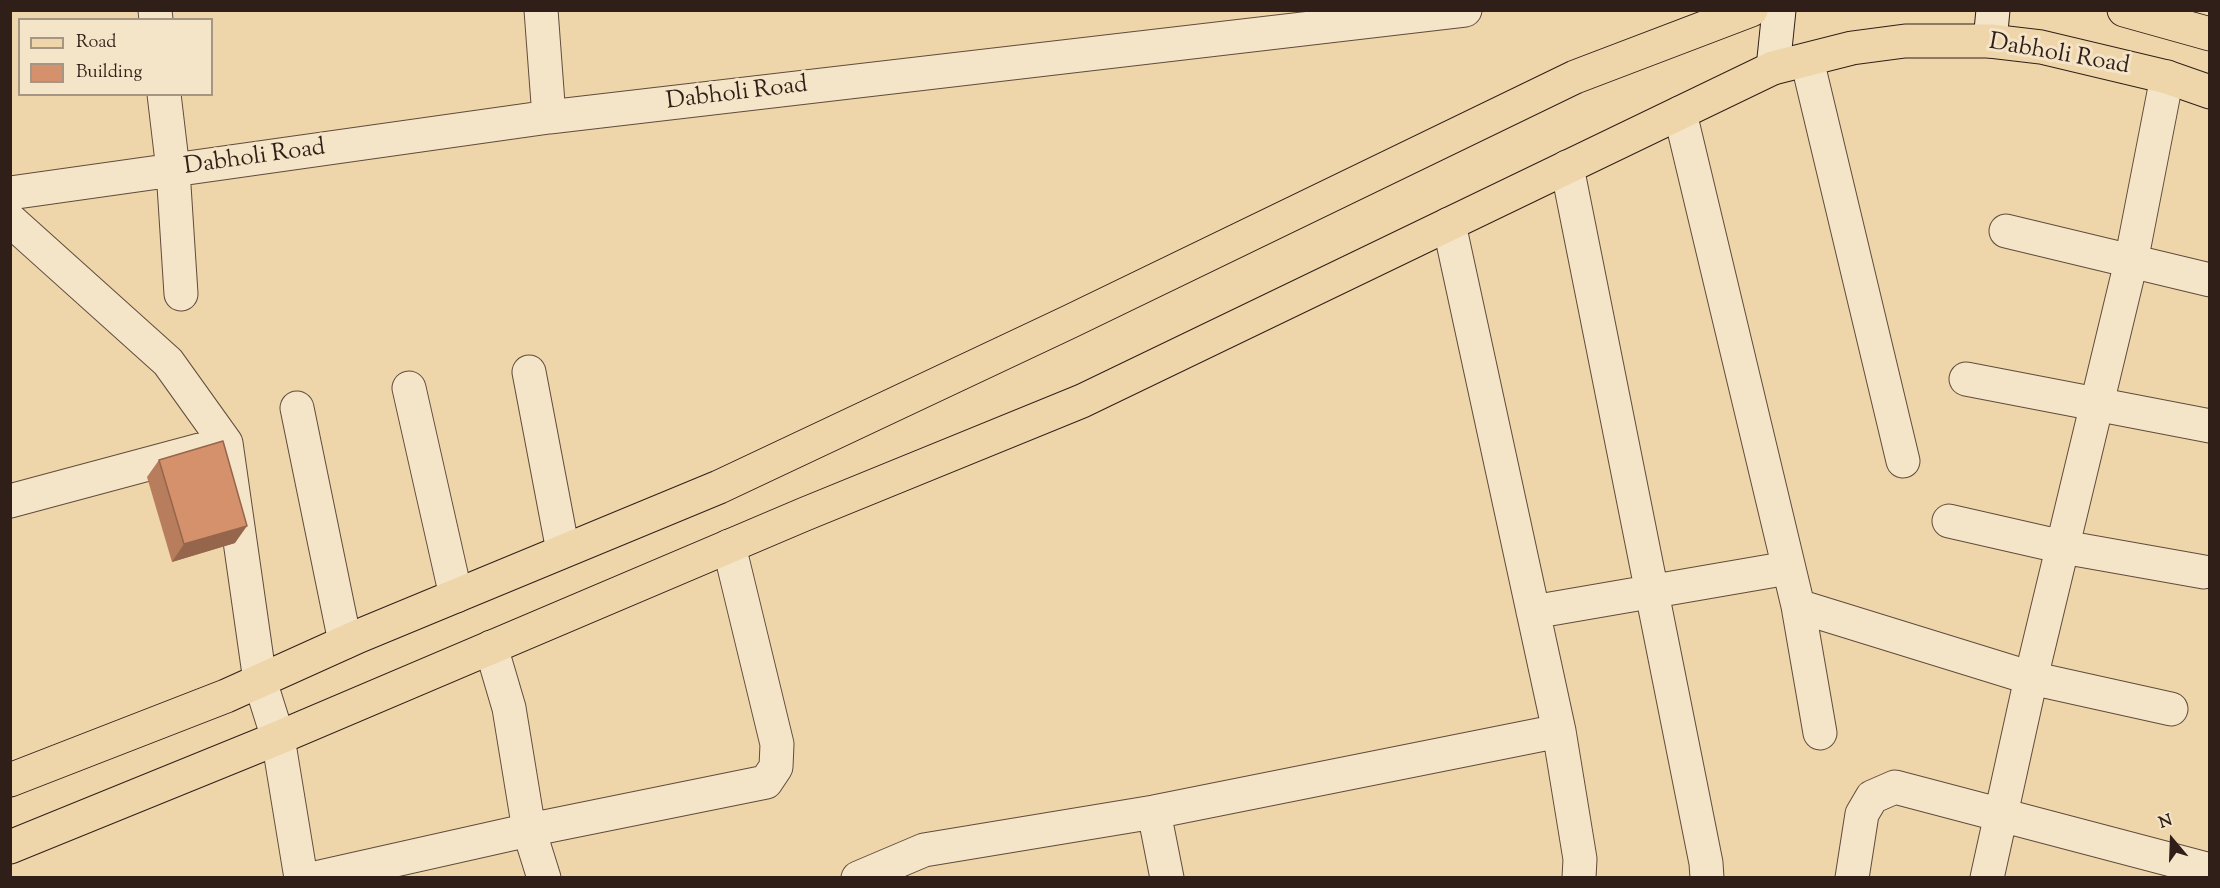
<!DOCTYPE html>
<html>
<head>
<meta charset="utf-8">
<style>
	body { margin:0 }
	#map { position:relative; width:2220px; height:888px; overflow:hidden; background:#eed5aa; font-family:"Sorts Mill Goudy",serif }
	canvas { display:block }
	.frame { position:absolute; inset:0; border:12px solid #301f18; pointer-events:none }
	.legend { position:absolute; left:18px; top:18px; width:195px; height:78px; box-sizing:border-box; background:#f4e4c8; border:2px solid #a69582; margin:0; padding:8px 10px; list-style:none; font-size:18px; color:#301f18 }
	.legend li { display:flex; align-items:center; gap:12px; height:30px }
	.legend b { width:30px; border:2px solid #a69582 }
	.north { position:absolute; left:2142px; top:810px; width:60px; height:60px; -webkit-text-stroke:4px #f4e4c8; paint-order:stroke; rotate:341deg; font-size:16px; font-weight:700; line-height:24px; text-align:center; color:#301f18 }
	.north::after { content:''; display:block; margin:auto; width:21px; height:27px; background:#301f18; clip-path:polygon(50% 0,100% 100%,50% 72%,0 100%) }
</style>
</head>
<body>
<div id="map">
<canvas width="2220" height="888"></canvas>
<div class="frame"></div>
<ul class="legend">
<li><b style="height:8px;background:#eed5aa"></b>Road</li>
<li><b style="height:16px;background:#d5916c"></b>Building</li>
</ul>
<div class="north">N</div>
</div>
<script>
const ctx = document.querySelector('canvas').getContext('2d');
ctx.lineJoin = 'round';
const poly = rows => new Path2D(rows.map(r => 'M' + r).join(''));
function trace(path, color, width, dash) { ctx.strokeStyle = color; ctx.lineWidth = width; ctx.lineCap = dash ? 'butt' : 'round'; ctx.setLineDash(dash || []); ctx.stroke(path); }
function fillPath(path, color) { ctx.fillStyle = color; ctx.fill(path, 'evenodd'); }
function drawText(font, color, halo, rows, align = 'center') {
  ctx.font = font + ' "Sorts Mill Goudy",serif'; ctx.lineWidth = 6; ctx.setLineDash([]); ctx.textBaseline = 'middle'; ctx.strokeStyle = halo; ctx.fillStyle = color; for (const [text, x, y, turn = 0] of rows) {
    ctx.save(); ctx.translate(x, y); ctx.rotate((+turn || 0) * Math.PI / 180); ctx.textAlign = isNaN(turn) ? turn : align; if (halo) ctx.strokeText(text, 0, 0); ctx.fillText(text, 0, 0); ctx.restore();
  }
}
const street = poly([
	[155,10,156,20],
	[541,10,549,117],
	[1807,60,1903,461],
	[164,94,173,170,181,294],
	[1680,113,1798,606,1820,733],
	[1567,167,1706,863,1707,878],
	[10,193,549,117,1465,10],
	[10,220,168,362,226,443,260,681,278,738,301,878],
	[1449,224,1559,731,1580,859,1579,878],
	[2006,231,2210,280],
	[529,372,563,551],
	[1966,379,2210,426],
	[409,388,456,596],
	[297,408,345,642],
	[10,501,200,450],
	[1949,521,2063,547,2204,572],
	[1798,606,2031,678,2171,709],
	[1533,612,1788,568],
	[491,647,509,708,529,830,544,878],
	[1154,812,1167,878],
	[315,878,529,830,766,782,776,767,777,744,729,546],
	[858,878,924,850,1154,812,1559,731],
	[1852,878,1862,814,1872,797,1895,787,2210,870],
	[1987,878,2031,678,2131,262,2167,77]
]);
const secondary = poly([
	[1990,41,1993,10],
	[1773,68,1779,10]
]);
const primary = poly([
	[2124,10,2210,34],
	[10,780,226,696,359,636,719,487,1069,322,1575,77,1751,10],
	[10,847,278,738,805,514,1082,401,1773,68,1852,48,1905,41,1990,41,2041,47,2167,77,2210,92]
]);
trace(street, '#604c3c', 35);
trace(secondary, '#301f18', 35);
trace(primary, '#301f18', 35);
trace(street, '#f4e4c8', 33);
trace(secondary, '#f4e4c8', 33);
trace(primary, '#eed5aa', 33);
fillPath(poly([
	[159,460,235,543,172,562,147,477]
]), '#b77d5d');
fillPath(poly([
	[247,526,235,543,172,562,184,544]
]), '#95664c');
const building = poly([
	[223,441,247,526,184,544,159,460,223,441]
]);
fillPath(building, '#d5916c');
trace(building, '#95664c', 1.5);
drawText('24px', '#301f18', '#f4e4c8', [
	["Dabholi Road",2059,56,10],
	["Dabholi Road",737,95,-7],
	["Dabholi Road",255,159,-8]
]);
</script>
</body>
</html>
